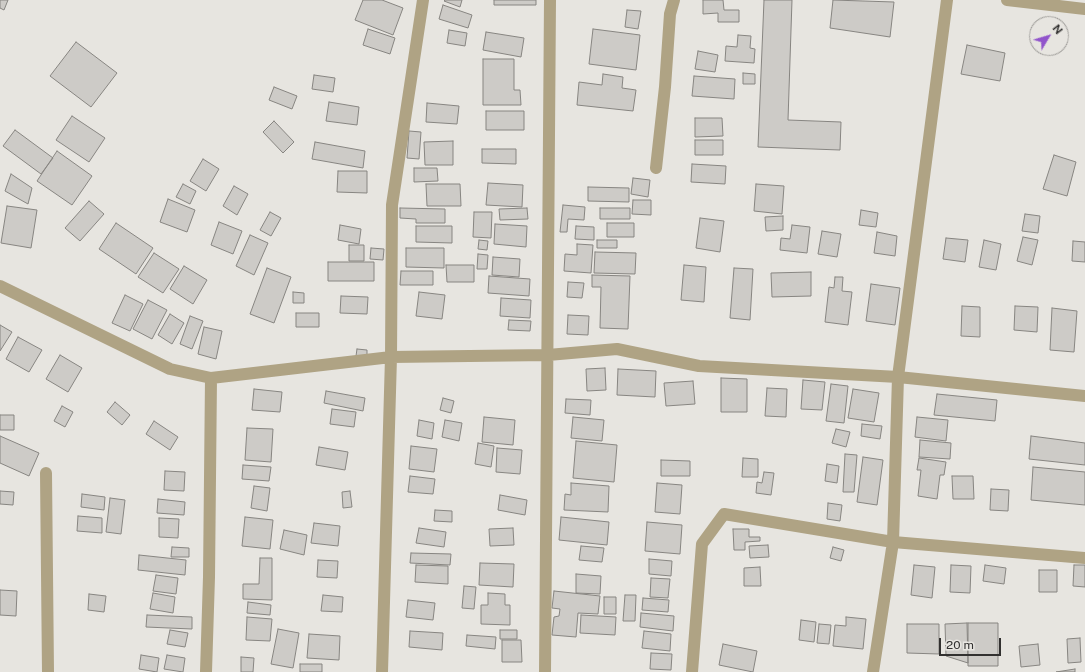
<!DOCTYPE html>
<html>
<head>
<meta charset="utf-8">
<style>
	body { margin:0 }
	#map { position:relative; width:1085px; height:672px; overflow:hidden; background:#e7e5e0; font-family:"Public Sans",sans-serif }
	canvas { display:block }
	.north { position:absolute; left:1029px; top:16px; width:40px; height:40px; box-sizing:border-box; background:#e7e5e0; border:1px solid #9f9d9a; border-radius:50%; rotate:52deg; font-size:11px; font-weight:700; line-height:16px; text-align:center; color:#323130 }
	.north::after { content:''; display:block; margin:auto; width:14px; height:18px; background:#9154cb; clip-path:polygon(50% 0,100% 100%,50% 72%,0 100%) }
	.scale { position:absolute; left:939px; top:638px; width:62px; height:18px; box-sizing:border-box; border:2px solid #323130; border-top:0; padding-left:5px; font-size:12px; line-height:14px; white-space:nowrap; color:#323130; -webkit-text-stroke:3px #e7e5e0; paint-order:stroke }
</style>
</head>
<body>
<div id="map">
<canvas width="1085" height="672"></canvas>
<div class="north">N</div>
<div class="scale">20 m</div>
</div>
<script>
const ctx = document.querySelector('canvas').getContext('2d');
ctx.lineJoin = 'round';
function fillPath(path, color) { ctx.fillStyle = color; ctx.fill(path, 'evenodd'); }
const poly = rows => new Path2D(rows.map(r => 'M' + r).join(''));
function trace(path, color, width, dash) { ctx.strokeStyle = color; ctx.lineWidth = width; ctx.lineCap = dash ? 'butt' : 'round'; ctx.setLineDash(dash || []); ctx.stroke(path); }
const building = poly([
	[0,0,8,0,4,10,0,8,0,0],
	[363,0,382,0,403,8,393,35,355,20,363,0],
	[445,0,462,0,460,7,444,1,445,0],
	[494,0,536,0,536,5,494,5,494,0],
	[703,0,723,0,724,10,739,10,739,22,718,22,718,13,703,14,703,0],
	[764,0,792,0,788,120,841,122,840,150,758,147,764,0],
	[833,0,894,2,890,37,830,28,833,0],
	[443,5,472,15,468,28,439,19,443,5],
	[627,10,641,11,638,29,625,27,627,10],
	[368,29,395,38,390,54,363,45,368,29],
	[593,29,640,35,636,70,589,64,593,29],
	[449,30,467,33,465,46,447,43,449,30],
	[486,32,524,38,521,57,483,50,486,32],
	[738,35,751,36,750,48,755,49,754,63,725,61,726,46,737,47,738,35],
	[76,42,117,73,91,107,50,76,76,42],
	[967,45,1005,53,1000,81,961,74,967,45],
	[698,51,718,55,715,72,695,69,698,51],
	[483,59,514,59,514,90,520,90,521,105,483,105,483,59],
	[743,73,755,74,755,84,743,84,743,73],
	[603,74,623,77,622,88,636,90,633,111,577,105,579,82,602,85,603,74],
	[314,75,335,78,333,92,312,89,314,75],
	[694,76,735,79,734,99,692,96,694,76],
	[274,87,297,96,292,109,269,100,274,87],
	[329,102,359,107,357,125,326,121,329,102],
	[427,103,459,106,457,124,426,122,427,103],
	[486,111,524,111,524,130,486,130,486,111],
	[72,116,105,138,89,162,56,140,72,116],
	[695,118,722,118,723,136,695,137,695,118],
	[274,121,294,142,283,153,263,132,274,121],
	[15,130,53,158,41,174,3,146,15,130],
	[409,131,421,132,419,159,407,158,409,131],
	[695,140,723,140,723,155,695,155,695,140],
	[453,141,453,165,425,165,424,142,453,141],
	[315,142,365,151,363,168,312,159,315,142],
	[482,149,516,149,516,164,482,163,482,149],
	[57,151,92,176,72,205,37,181,57,151],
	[1054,155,1076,162,1067,196,1043,189,1054,155],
	[203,159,219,169,206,191,190,181,203,159],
	[692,164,726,166,725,184,691,182,692,164],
	[414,168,437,168,438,181,414,182,414,168],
	[338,171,367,171,367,193,337,192,338,171],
	[11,174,32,188,28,204,5,191,11,174],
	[633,178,650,180,648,197,631,194,633,178],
	[488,183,523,185,522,207,486,205,488,183],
	[183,184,196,191,190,204,176,197,183,184],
	[426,184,460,184,461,206,427,206,426,184],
	[756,184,784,186,782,214,754,211,756,184],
	[234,186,248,194,237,215,223,206,234,186],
	[588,187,629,188,629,202,588,201,588,187],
	[168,199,195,210,187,232,160,222,168,199],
	[633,200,651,200,651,215,632,214,633,200],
	[89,201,104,214,80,241,65,228,89,201],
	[563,205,585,207,584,220,568,219,567,232,560,232,563,205],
	[7,206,37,210,31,248,1,243,7,206],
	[400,208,445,209,445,223,416,223,416,219,400,218,400,208],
	[527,208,528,219,500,220,499,209,527,208],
	[600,208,630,208,630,219,600,219,600,208],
	[861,210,878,213,876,227,859,225,861,210],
	[270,212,281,218,271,236,260,230,270,212],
	[474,212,492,212,491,238,473,237,474,212],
	[1025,214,1040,216,1038,233,1022,231,1025,214],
	[783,216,783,230,766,231,765,217,783,216],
	[700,218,724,221,720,252,696,248,700,218],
	[219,222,242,231,233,254,211,245,219,222],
	[116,223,153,248,136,274,99,249,116,223],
	[607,223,634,223,634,237,607,237,607,223],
	[495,224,527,226,526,247,494,244,495,224],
	[340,225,361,229,359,244,338,240,340,225],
	[792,225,810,227,807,253,780,250,781,238,790,239,792,225],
	[416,226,452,226,452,243,416,242,416,226],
	[576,226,594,227,594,240,575,239,576,226],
	[822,231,841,234,837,257,818,254,822,231],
	[877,232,897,236,895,256,874,253,877,232],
	[250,235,268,243,254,275,236,266,250,235],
	[1023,237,1038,240,1032,265,1017,261,1023,237],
	[946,238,968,240,965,262,943,259,946,238],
	[479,240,488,241,487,250,478,249,479,240],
	[597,240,617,240,617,248,597,248,597,240],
	[984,240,1001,244,996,270,979,267,984,240],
	[1073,241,1085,242,1085,262,1072,261,1073,241],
	[577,244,593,245,591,273,564,271,565,254,577,255,577,244],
	[349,245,364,245,364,261,349,261,349,245],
	[371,248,384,249,383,260,370,259,371,248],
	[406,248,444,248,444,268,406,267,406,248],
	[595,252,636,253,635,274,594,273,595,252],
	[154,253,179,269,163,293,138,277,154,253],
	[478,254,488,255,487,269,477,269,478,254],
	[493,257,520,259,519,277,492,275,493,257],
	[328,262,374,262,374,281,328,281,328,262],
	[446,265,474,265,474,282,447,282,446,265],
	[684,265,706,267,704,302,681,300,684,265],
	[184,266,207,280,193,304,170,289,184,266],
	[267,268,291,277,274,323,250,314,267,268],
	[734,268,753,269,750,320,730,318,734,268],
	[401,271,433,271,433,285,400,285,401,271],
	[811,272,811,296,772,297,771,273,811,272],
	[592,275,630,276,628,329,600,328,601,287,592,287,592,275],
	[489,276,530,279,529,296,488,293,489,276],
	[835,277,843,277,842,291,852,292,848,325,825,322,829,287,834,288,835,277],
	[568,282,584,283,582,298,567,297,568,282],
	[871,284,900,288,895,325,866,321,871,284],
	[293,292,304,293,304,303,293,303,293,292],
	[419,292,445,295,442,319,416,316,419,292],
	[125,295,143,304,130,331,112,323,125,295],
	[341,296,368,297,367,314,340,313,341,296],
	[501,298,531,300,530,318,500,316,501,298],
	[148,300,167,310,152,339,133,329,148,300],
	[962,306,980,307,980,337,961,336,962,306],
	[1015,306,1038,307,1037,332,1014,330,1015,306],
	[1052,308,1077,311,1074,352,1050,350,1052,308],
	[296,313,319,313,319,327,296,327,296,313],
	[170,314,184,323,172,344,158,335,170,314],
	[568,315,589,316,588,335,567,334,568,315],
	[190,316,203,321,192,349,180,344,190,316],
	[509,320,531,321,530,331,508,330,509,320],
	[0,325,12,332,0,351,0,325],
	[204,327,222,331,216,359,198,354,204,327],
	[18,337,42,350,29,372,6,359,18,337],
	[357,349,367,350,367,357,356,356,357,349],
	[60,355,82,368,68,392,46,379,60,355],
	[605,368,606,390,587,391,586,369,605,368],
	[618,369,656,371,655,397,617,395,618,369],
	[721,378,747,379,747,412,721,412,721,378],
	[803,380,825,382,822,410,801,409,803,380],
	[693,381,695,404,666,406,664,383,693,381],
	[831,384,848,386,844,423,826,421,831,384],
	[767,388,787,389,786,417,765,416,767,388],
	[254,389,282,392,280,412,252,410,254,389],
	[853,389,879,393,874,422,848,418,853,389],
	[326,391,365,398,363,411,324,403,326,391],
	[937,394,997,400,995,421,934,415,937,394],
	[443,398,454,401,451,413,440,410,443,398],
	[566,399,591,400,590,415,565,413,566,399],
	[115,402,130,415,122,425,107,412,115,402],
	[62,406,73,412,65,427,54,421,62,406],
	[332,409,356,412,354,427,330,424,332,409],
	[0,415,14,415,14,430,0,430,0,415],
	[484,417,515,420,513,445,482,442,484,417],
	[573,417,604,420,602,441,571,438,573,417],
	[917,417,948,420,946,441,915,437,917,417],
	[419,420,434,423,432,439,417,436,419,420],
	[445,420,462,423,459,441,442,437,445,420],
	[154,421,178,437,170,450,146,434,154,421],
	[862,424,882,426,880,439,861,436,862,424],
	[247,428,273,429,271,462,245,460,247,428],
	[836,429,850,432,846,447,832,443,836,429],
	[0,436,39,453,29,476,0,463,0,436],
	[1031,436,1085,443,1085,465,1029,459,1031,436],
	[920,440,951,443,950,459,919,457,920,440],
	[576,441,617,445,614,482,573,478,576,441],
	[478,443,494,446,491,467,475,464,478,443],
	[411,446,437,449,434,472,409,469,411,446],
	[319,447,348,452,345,470,316,465,319,447],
	[497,448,522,450,520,474,496,472,497,448],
	[845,454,857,455,854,492,843,492,845,454],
	[863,457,883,460,877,505,857,502,863,457],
	[743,458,758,459,758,477,742,477,743,458],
	[919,458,946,462,944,475,940,475,937,499,918,496,921,470,917,470,919,458],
	[661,460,690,461,690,476,661,476,661,460],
	[827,464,839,466,837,483,825,481,827,464],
	[243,465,271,467,269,481,242,479,243,465],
	[1033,467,1085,472,1085,505,1031,500,1033,467],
	[165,471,185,472,184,491,164,490,165,471],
	[764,472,774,473,771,495,756,493,757,482,762,483,764,472],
	[410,476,435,479,433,494,408,492,410,476],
	[952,476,973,476,974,499,953,499,952,476],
	[571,483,609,486,608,512,564,510,565,494,571,495,571,483],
	[657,483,682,485,680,514,655,512,657,483],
	[254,486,270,488,267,511,251,508,254,486],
	[991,489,1009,490,1008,511,990,510,991,489],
	[0,491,14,492,13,505,0,504,0,491],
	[350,491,352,507,343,508,342,492,350,491],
	[82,494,105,497,104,510,81,507,82,494],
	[500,495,527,500,525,515,498,510,500,495],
	[110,498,125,500,121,534,106,532,110,498],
	[158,499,185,502,184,515,157,513,158,499],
	[828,503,842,505,840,521,827,519,828,503],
	[435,510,452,511,452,522,434,521,435,510],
	[78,516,102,518,102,533,77,531,78,516],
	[245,517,273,520,270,549,242,546,245,517],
	[561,517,609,522,607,545,559,540,561,517],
	[159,518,179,519,178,538,159,537,159,518],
	[647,522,682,525,680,554,645,551,647,522],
	[314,523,340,526,338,546,311,543,314,523],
	[419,528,446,532,444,547,416,543,419,528],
	[513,528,514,545,490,546,489,529,513,528],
	[733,529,749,529,749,537,760,537,760,541,745,542,745,550,734,550,733,529],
	[284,530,307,535,304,555,280,549,284,530],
	[768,545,769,557,750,558,749,546,768,545],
	[581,546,604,548,602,562,579,560,581,546],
	[172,547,189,548,189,557,171,557,172,547],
	[833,547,844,550,841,561,830,558,833,547],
	[411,553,451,554,450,565,410,563,411,553],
	[139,555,186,560,185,575,138,570,139,555],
	[260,558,272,558,272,600,243,599,243,584,259,584,260,558],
	[649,559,672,561,671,576,649,574,649,559],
	[318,560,338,561,337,578,317,577,318,560],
	[480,563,514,564,513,587,479,585,480,563],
	[416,565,448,566,448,584,415,582,416,565],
	[914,565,935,567,932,598,911,595,914,565],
	[951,565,971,566,970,593,950,592,951,565],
	[985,565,1006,568,1004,584,983,581,985,565],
	[1074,565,1085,565,1085,587,1073,586,1074,565],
	[760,567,761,586,744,586,744,568,760,567],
	[1039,570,1057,570,1057,592,1039,592,1039,570],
	[576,574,601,576,600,594,576,593,576,574],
	[156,575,178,578,176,594,153,591,156,575],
	[651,578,670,579,668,598,650,597,651,578],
	[464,586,476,587,474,609,462,608,464,586],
	[0,590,17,591,16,616,0,615,0,590],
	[554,591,600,596,598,614,578,613,576,637,552,635,554,617,559,616,560,609,552,608,554,591],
	[153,593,175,597,173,613,150,609,153,593],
	[488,593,505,594,505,605,510,605,510,625,481,624,481,605,488,605,488,593],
	[89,594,106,596,104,612,88,610,89,594],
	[323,595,343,597,342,612,321,611,323,595],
	[625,595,636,595,635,621,623,621,625,595],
	[604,597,616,597,616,614,604,614,604,597],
	[643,598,669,600,668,612,642,610,643,598],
	[408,600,435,603,433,620,406,617,408,600],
	[248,602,271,605,270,615,247,613,248,602],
	[641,613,674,616,673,631,640,627,641,613],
	[147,615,192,617,192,629,146,627,147,615],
	[581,615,616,617,615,635,580,633,581,615],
	[247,617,272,619,270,641,246,640,247,617],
	[846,617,866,619,863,649,833,646,835,625,846,626,846,617],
	[801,620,816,622,814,642,799,640,801,620],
	[967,623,968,663,946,656,945,624,967,623],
	[968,623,998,623,998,666,968,666,968,623],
	[819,624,831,625,829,644,817,643,819,624],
	[907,624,939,624,939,654,907,653,907,624],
	[278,629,299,633,293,668,271,664,278,629],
	[170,630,188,633,185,647,167,644,170,630],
	[500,630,517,630,517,639,500,639,500,630],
	[410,631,443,633,442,650,409,647,410,631],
	[644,631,671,634,670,651,642,648,644,631],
	[309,634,340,636,339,660,307,658,309,634],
	[467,635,496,637,495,649,466,646,467,635],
	[1080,638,1081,662,1068,663,1067,639,1080,638],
	[502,640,521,640,522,662,502,662,502,640],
	[723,644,757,651,753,672,719,665,723,644],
	[1038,644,1040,665,1021,667,1019,646,1038,644],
	[651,653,672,654,671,670,650,669,651,653],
	[141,655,159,658,157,672,139,669,141,655],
	[167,655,185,658,183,672,164,669,167,655],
	[241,657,254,658,253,672,241,672,241,657],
	[300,664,322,664,322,672,300,672,300,664],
	[1075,669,1075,672,1056,672,1075,669]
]);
fillPath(building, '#cdcbc7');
trace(building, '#878581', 1);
trace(poly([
	[1007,0,1085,9],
	[656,168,665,87,670,14,674,0],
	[0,286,170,369,211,378,391,357,548,355,617,349,699,366,898,377,1085,396],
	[46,473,48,672],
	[206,672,209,577,211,378],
	[382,672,391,357,392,205,423,0],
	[545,672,550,0],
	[692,672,702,544,724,514,893,542,1085,558],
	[873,672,893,542,898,377,947,0]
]), '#afa384', 12);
</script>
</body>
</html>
